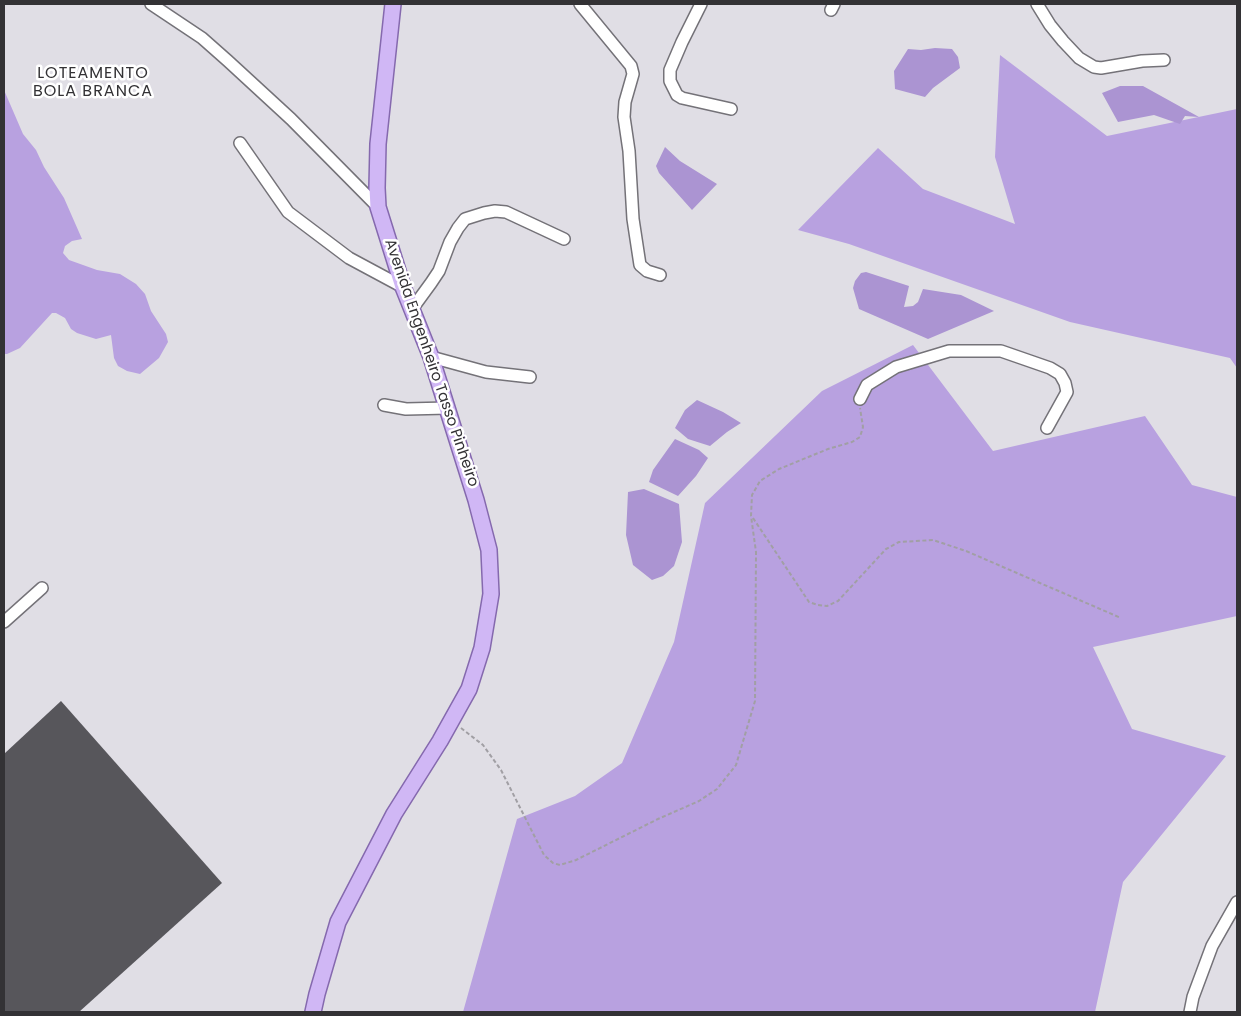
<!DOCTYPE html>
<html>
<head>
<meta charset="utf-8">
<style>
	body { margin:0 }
	#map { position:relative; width:1241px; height:1016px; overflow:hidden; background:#e0dee5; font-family:Poppins,sans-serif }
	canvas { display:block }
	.frame { position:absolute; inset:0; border:5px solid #333235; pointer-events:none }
</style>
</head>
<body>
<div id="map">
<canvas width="1241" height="1016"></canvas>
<div class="frame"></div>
</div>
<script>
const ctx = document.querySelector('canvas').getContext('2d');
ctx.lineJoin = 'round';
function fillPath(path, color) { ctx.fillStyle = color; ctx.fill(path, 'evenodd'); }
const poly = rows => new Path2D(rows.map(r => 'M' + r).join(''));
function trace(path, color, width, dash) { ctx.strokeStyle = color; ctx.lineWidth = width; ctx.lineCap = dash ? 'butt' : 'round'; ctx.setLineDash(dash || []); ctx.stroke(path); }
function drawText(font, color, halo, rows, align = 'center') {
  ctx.font = font + ' Poppins,sans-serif'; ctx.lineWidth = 5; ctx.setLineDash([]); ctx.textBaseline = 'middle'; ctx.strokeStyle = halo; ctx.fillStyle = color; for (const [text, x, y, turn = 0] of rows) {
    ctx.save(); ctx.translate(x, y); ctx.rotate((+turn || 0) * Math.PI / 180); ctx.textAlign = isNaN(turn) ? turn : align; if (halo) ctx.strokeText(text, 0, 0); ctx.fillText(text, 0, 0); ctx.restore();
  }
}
fillPath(poly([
	[1000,55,1107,136,1237,109,1237,368,1230,358,1070,322,849,244,798,230,878,148,923,189,1015,224,995,157],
	[4,90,23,134,36,150,44,167,64,198,82,239,72,241,65,246,63,253,69,260,97,270,120,274,136,284,145,294,151,311,166,334,168,342,159,358,140,374,127,371,118,366,114,358,111,335,96,339,77,333,71,329,65,318,56,313,52,313,20,348,7,354,4,354],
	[913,345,993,451,1145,416,1192,485,1237,497,1237,616,1093,647,1132,729,1226,756,1123,882,1095,1012,463,1012,517,819,575,796,622,763,674,642,705,503,822,391]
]), '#b8a1e0');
fillPath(poly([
	[935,48,952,49,958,57,960,68,933,88,925,97,895,89,894,71,908,49,921,50],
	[1120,86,1143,86,1199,117,1185,116,1180,124,1154,115,1118,122,1102,93],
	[665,147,680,161,717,184,692,210,659,173,656,166],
	[866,272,909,286,904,307,913,306,918,302,923,289,961,295,994,311,928,339,859,309,853,288,855,281,861,273],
	[697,400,723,412,741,423,727,432,710,446,688,439,675,428,685,410],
	[675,439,699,450,708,458,696,476,678,496,649,482,653,470],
	[644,489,679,504,682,542,674,566,663,576,652,580,633,565,626,535,628,492]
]), '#ab94d2');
fillPath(poly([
	[61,701,222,883,79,1012,4,1012,4,754]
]), '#57565b');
const minor = poly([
	[151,4,202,38,228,61,291,119,378,207],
	[580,4,631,66,633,74,625,102,624,117,629,151,633,219,640,265,647,271,660,275],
	[701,4,682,42,670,70,670,81,677,95,682,98,731,109],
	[1037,4,1050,25,1063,41,1079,58,1094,67,1101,68,1142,61,1164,60],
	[831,10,834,4],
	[240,143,288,212,349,258,403,287],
	[412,309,431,283,439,271,450,242,458,228,465,219,484,213,495,211,506,212,564,239],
	[431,357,486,372,530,377],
	[860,399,867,385,896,367,949,351,1001,351,1050,368,1060,374,1065,383,1067,392,1047,428],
	[384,405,406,409,448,408],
	[4,622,42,588],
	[1190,1012,1193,997,1212,946,1237,902]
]);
const major = poly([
	[313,1012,317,994,338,922,394,814,440,741,469,689,482,648,491,594,489,550,476,500,431,357,403,287,378,207,377,188,378,144,393,4]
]);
trace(minor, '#747278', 14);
trace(major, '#8569ae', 18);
trace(poly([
	[753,518,809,602,818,605,827,606,838,601,886,549,899,542,933,540,966,551,1121,618],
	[461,728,483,745,501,770,544,855,553,863,560,865,576,860,658,819,699,801,717,789,736,765,755,701,756,552,751,516,752,495,760,481,779,469,828,449,852,442,860,437,863,427,860,408]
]), '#a19fa4', 2, [4, 2.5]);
trace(minor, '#fff', 11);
trace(major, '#d0b7f5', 15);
drawText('15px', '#333235', '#fff', [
	["Avenida Engenheiro Tasso Pinheiro",431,363,71]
]);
ctx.letterSpacing = '1px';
drawText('16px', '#333235', '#fff', [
	["LOTEAMENTO",93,74],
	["BOLA BRANCA",93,92]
]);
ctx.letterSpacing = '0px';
</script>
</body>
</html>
